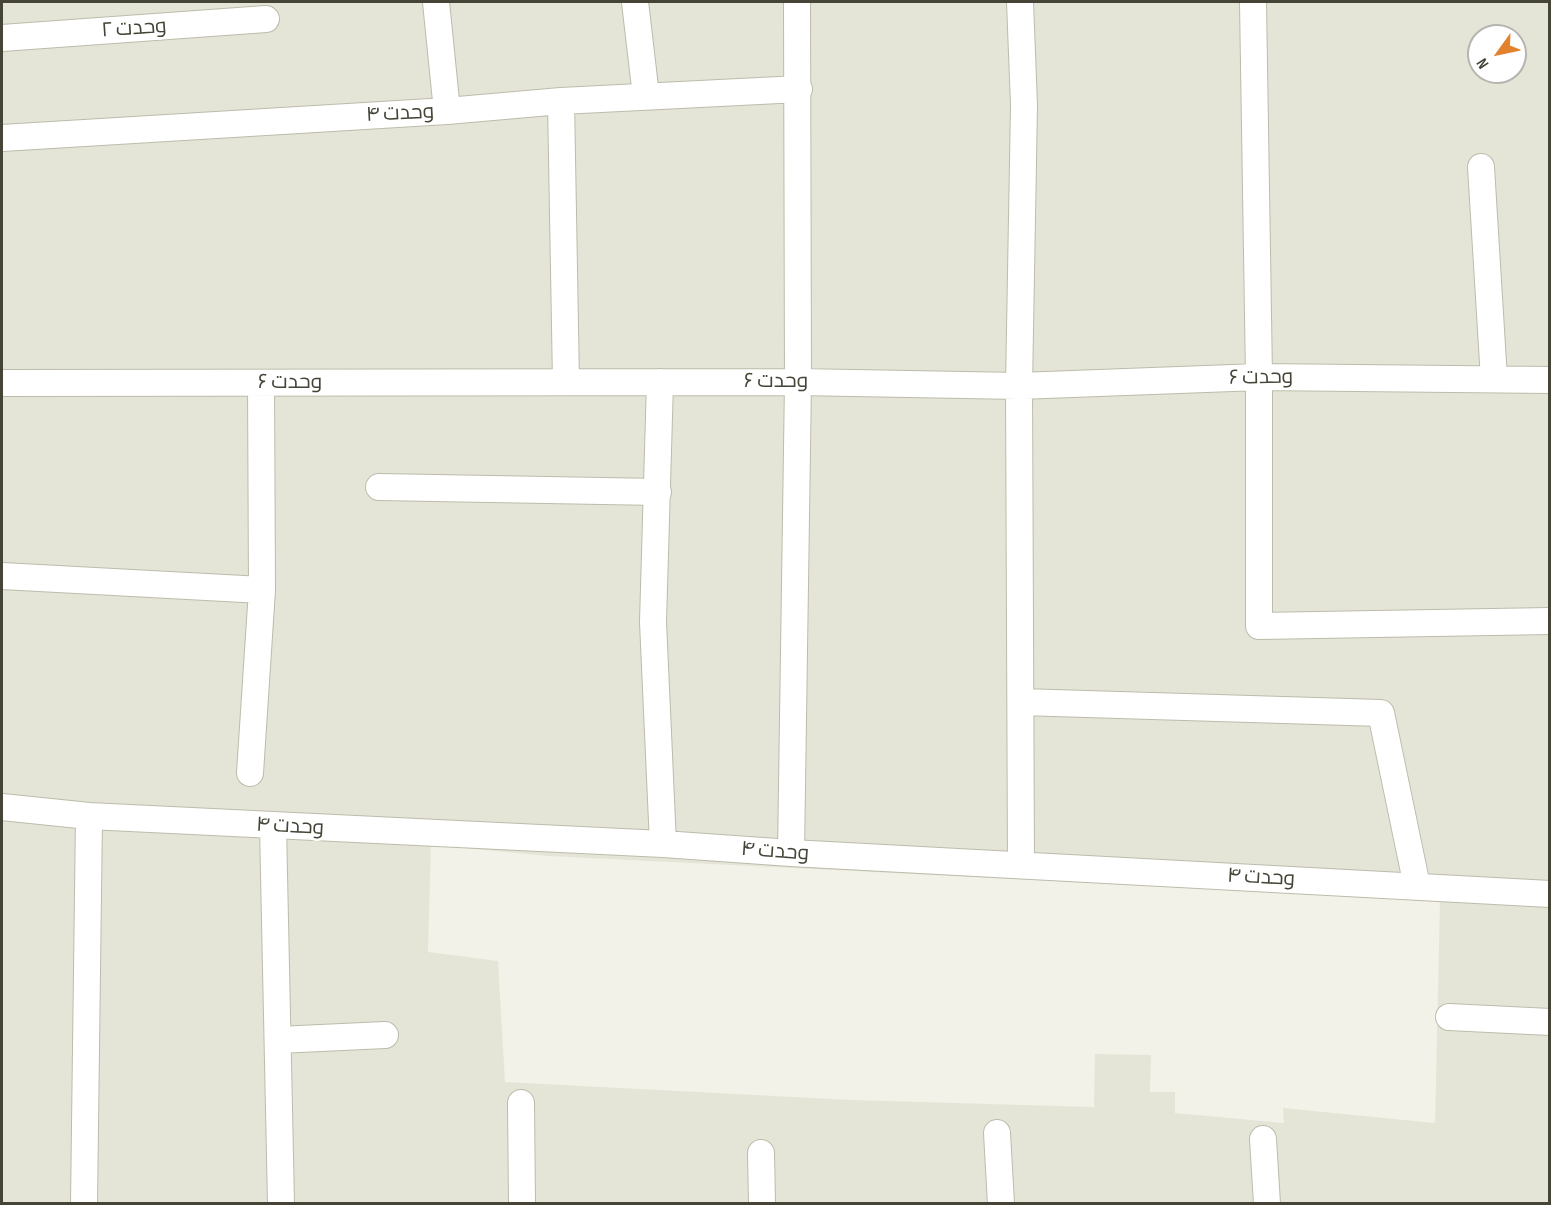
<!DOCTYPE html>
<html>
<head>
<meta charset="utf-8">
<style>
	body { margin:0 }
	#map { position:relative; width:1551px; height:1205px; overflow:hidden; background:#f2f2e8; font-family:"Sofia Sans Condensed",sans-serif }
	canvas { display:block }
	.frame { position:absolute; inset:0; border:3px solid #454437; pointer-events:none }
	.north { position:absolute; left:1467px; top:24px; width:60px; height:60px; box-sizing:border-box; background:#fff; border:2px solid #b5b4af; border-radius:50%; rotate:237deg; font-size:16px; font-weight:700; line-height:24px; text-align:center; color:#454437 }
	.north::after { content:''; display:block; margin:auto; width:21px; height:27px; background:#e3822d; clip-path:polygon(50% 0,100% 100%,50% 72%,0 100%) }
</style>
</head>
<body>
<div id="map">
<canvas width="1551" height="1205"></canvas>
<div class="frame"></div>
<div class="north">N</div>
</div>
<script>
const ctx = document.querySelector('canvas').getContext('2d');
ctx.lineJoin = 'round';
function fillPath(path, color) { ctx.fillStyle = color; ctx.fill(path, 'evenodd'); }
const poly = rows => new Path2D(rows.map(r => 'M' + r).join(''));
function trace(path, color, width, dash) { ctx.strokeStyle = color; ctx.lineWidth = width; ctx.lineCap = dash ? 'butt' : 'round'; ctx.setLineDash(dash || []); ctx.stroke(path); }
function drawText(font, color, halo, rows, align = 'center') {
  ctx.font = font + ' "Sofia Sans Condensed",Cairo,sans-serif'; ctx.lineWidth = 5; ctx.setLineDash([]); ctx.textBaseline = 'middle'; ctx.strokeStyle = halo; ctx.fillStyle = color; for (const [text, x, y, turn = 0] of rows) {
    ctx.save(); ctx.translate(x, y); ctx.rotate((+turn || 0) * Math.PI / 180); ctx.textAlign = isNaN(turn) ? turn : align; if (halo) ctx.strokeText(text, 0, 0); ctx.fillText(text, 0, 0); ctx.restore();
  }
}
fillPath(poly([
	[2,2,1549,2,1549,1203,2,1203],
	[1479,36,1515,36,1515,72,1479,72],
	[431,845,548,856,1440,900,1435,1123,1283,1108,1284,1123,1175,1113,1175,1092,1150,1092,1151,1055,1095,1054,1094,1107,852,1100,505,1082,498,961,428,952]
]), '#e5e5d7');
const street = poly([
	[436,2,447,111],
	[635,2,646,96],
	[1020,2,1024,105,1019,386,1021,865],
	[1253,2,1259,377,1259,626,1550,621],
	[2,38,266,19],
	[561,101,566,382],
	[2,138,447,111,561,101,799,89],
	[1481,167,1494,379],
	[660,382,653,622,663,844],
	[2,383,798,382,1019,386,1259,377,1550,380],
	[261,383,262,590],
	[379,487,658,492],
	[2,576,262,590,250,773],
	[1021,702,1381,713,1417,886],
	[2,807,89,816,663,844,791,853,1550,894],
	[273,826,281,1204],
	[791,853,798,382,797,2],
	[1449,1017,1550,1022],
	[278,1040,385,1035],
	[521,1103,522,1204],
	[997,1133,1001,1204],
	[1263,1139,1267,1204],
	[761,1153,762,1204],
	[84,1204,89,816]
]);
trace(street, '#bdbcab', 28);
trace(street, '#fff', 26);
drawText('21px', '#454437', '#fff', [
	["وحدت ۲",134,29,-4],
	["وحدت ۴",400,114,-3],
	["وحدت ۶",1261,378,-1],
	["وحدت ۶",776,382],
	["وحدت ۶",290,383],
	["وحدت ۴",290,827,3],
	["وحدت ۴",775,852,4],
	["وحدت ۴",1261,878,3]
]);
</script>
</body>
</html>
